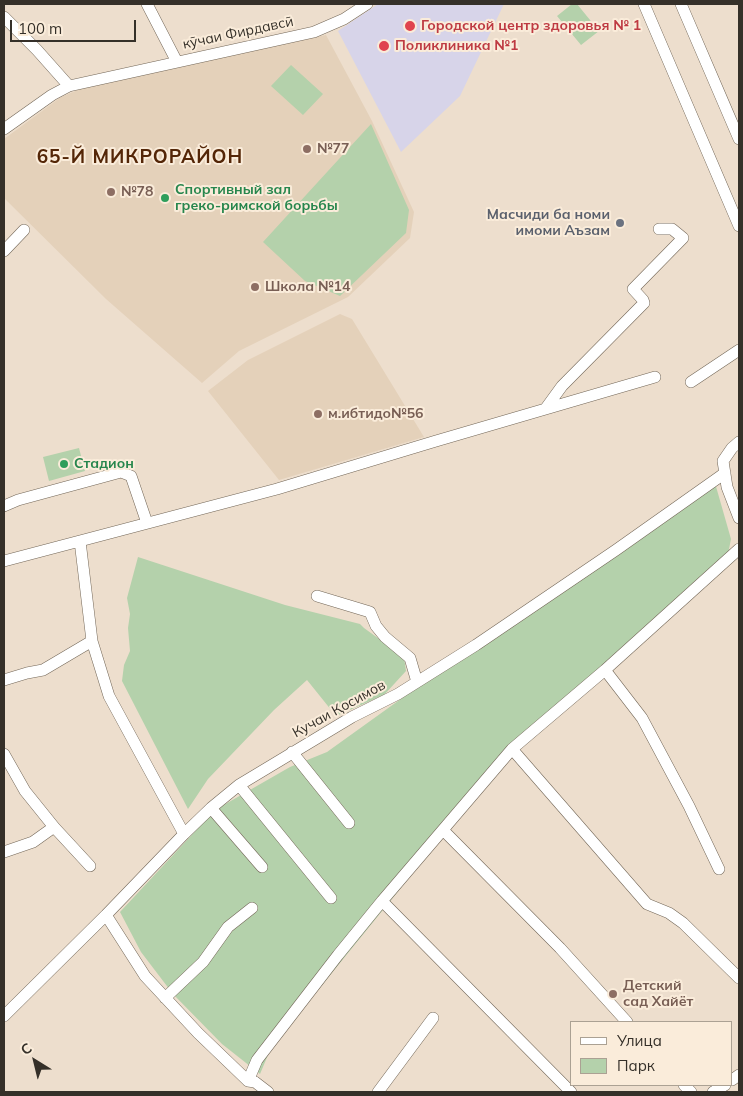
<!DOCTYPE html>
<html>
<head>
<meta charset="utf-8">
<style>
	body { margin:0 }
	#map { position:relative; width:743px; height:1096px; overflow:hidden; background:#eddecd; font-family:Mulish,sans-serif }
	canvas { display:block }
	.frame { position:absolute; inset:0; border:5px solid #353029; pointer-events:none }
	.legend { position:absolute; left:570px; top:1021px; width:162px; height:65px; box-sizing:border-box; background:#faecda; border:1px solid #aba193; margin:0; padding:6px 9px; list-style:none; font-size:15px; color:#353029 }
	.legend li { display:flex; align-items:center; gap:10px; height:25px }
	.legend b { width:25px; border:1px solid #aba193 }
	.north { position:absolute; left:10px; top:1036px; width:50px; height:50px; -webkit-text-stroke:4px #faecda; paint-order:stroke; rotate:324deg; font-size:14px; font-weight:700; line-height:20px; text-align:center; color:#353029 }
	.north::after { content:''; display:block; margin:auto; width:18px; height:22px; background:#353029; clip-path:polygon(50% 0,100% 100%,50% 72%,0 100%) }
	.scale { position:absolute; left:10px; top:20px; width:126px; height:22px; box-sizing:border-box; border:2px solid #353029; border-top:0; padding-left:6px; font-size:15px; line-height:18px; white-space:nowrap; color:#353029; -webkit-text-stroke:4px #faecda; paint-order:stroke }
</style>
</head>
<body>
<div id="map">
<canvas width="743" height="1096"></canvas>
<div class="frame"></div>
<ul class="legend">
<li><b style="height:6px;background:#fff"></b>Улица</li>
<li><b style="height:14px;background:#b4d1ab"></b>Парк</li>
</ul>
<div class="north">С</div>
<div class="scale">100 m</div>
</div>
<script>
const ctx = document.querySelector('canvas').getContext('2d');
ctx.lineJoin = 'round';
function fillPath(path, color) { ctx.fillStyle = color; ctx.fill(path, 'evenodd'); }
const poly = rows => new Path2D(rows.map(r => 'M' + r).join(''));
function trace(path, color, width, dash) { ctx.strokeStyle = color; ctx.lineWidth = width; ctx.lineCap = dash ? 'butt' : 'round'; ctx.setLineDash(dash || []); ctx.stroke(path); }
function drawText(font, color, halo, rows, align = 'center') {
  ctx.font = font + ' Mulish,sans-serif'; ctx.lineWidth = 4; ctx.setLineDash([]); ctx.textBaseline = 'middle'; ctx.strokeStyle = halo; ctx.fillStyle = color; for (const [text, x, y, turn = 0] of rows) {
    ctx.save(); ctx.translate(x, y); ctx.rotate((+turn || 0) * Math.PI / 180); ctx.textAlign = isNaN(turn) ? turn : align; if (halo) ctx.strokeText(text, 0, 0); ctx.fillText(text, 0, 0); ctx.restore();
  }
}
fillPath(poly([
	[326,35,372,121,414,212,410,238,348,297,239,351,202,383,106,299,4,198,4,139,61,97,90,85],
	[340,314,352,319,424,437,279,480,208,391,248,360]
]), '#e4d1ba');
fillPath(poly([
	[378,4,504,4,460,96,401,152,338,31]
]), '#d7d4e9');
fillPath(poly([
	[572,4,577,4,599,31,581,45,557,16],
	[291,65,323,94,303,115,271,86],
	[371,124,409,210,406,233,340,296,305,281,263,242],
	[79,448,85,471,49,481,43,457],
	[715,483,731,539,727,559,516,746,271,1048,260,1074,222,1044,173,994,141,952,120,912,215,810,290,767,327,752,476,645],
	[138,557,285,605,360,624,364,628,404,657,406,671,384,695,336,716,307,680,274,710,208,779,188,809,122,681,124,665,130,651,128,628,130,614,127,598]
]), '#b4d1ab');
const minor = poly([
	[147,4,177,62],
	[644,4,739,226],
	[681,4,739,139],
	[4,17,37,50,69,86],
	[4,129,52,95,69,86,314,32,344,19,367,4],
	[4,251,24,230],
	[691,382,739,350],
	[546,408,562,386,644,303,643,300,633,289,683,238,672,229,659,229],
	[739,442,732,448,723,461,727,487,739,518],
	[4,506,18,500,121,472,131,476,147,523],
	[80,541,92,641],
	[4,561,277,489,436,441,655,377],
	[317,596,370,612,376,626,385,637,410,658,417,682],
	[605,670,642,718,689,806,719,869],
	[4,680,27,673,43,670,92,641,109,696,184,834],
	[512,749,647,904,669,913,683,923,739,978],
	[292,752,349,823],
	[4,754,25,791,54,827,90,866],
	[239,785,331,898],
	[211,808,262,867],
	[443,830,560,948,627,1022],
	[4,852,33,842,54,827],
	[382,901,571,1092],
	[106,915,145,976,198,1033,248,1081,255,1082,268,1092],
	[165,998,203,962,228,927,252,908],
	[4,1016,106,915,184,834,211,808,239,785,352,717,398,694,476,645,616,550,725,473],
	[732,1080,739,1075],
	[248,1081,257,1060,338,955,382,901,512,749,605,670,739,549],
	[684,1085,691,1092],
	[378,1092,433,1018],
	[713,1092,725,1085]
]);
trace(minor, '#736758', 12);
trace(minor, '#fff', 11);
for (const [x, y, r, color] of [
	[410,26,6,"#e0444e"],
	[384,46,6,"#e0444e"],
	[307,149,5,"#8d6e63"],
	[111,192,5,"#8d6e63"],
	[165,198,5,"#2e9e5b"],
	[620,223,5,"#6b7280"],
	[255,287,5,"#8d6e63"],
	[318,414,5,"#8d6e63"],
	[64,464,5,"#2e9e5b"],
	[613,994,5,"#8d6e63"]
]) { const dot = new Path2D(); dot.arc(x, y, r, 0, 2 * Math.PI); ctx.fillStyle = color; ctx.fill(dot); trace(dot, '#faecda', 2); }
drawText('bold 14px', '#be3a42', '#faecda', [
	["Городской центр здоровья № 1",421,26],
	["Поликлиника №1",395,46]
], 'left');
drawText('14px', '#353029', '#faecda', [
	["кӯчаи Фирдавсӣ",238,33,-12],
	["Кучаи Қосимов",339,709,-29]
]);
drawText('bold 14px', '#785e54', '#faecda', [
	["№77",317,149],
	["№78",121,192],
	["Школа №14",265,287],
	["м.ибтидо№56",328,414],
	["Детский",623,986],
	["сад Хайёт",623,1002]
], 'left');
drawText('bold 14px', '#27864d', '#faecda', [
	["Спортивный зал",175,190],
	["греко-римской борьбы",175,206],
	["Стадион",74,464]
], 'left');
drawText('bold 14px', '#5b616d', '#faecda', [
	["Масчиди ба номи",610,215],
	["имоми Аъзам",610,231]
], 'right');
ctx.letterSpacing = '1px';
drawText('bold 19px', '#542607', '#faecda', [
	["65-Й МИКРОРАЙОН",140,157]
]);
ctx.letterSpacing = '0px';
</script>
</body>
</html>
